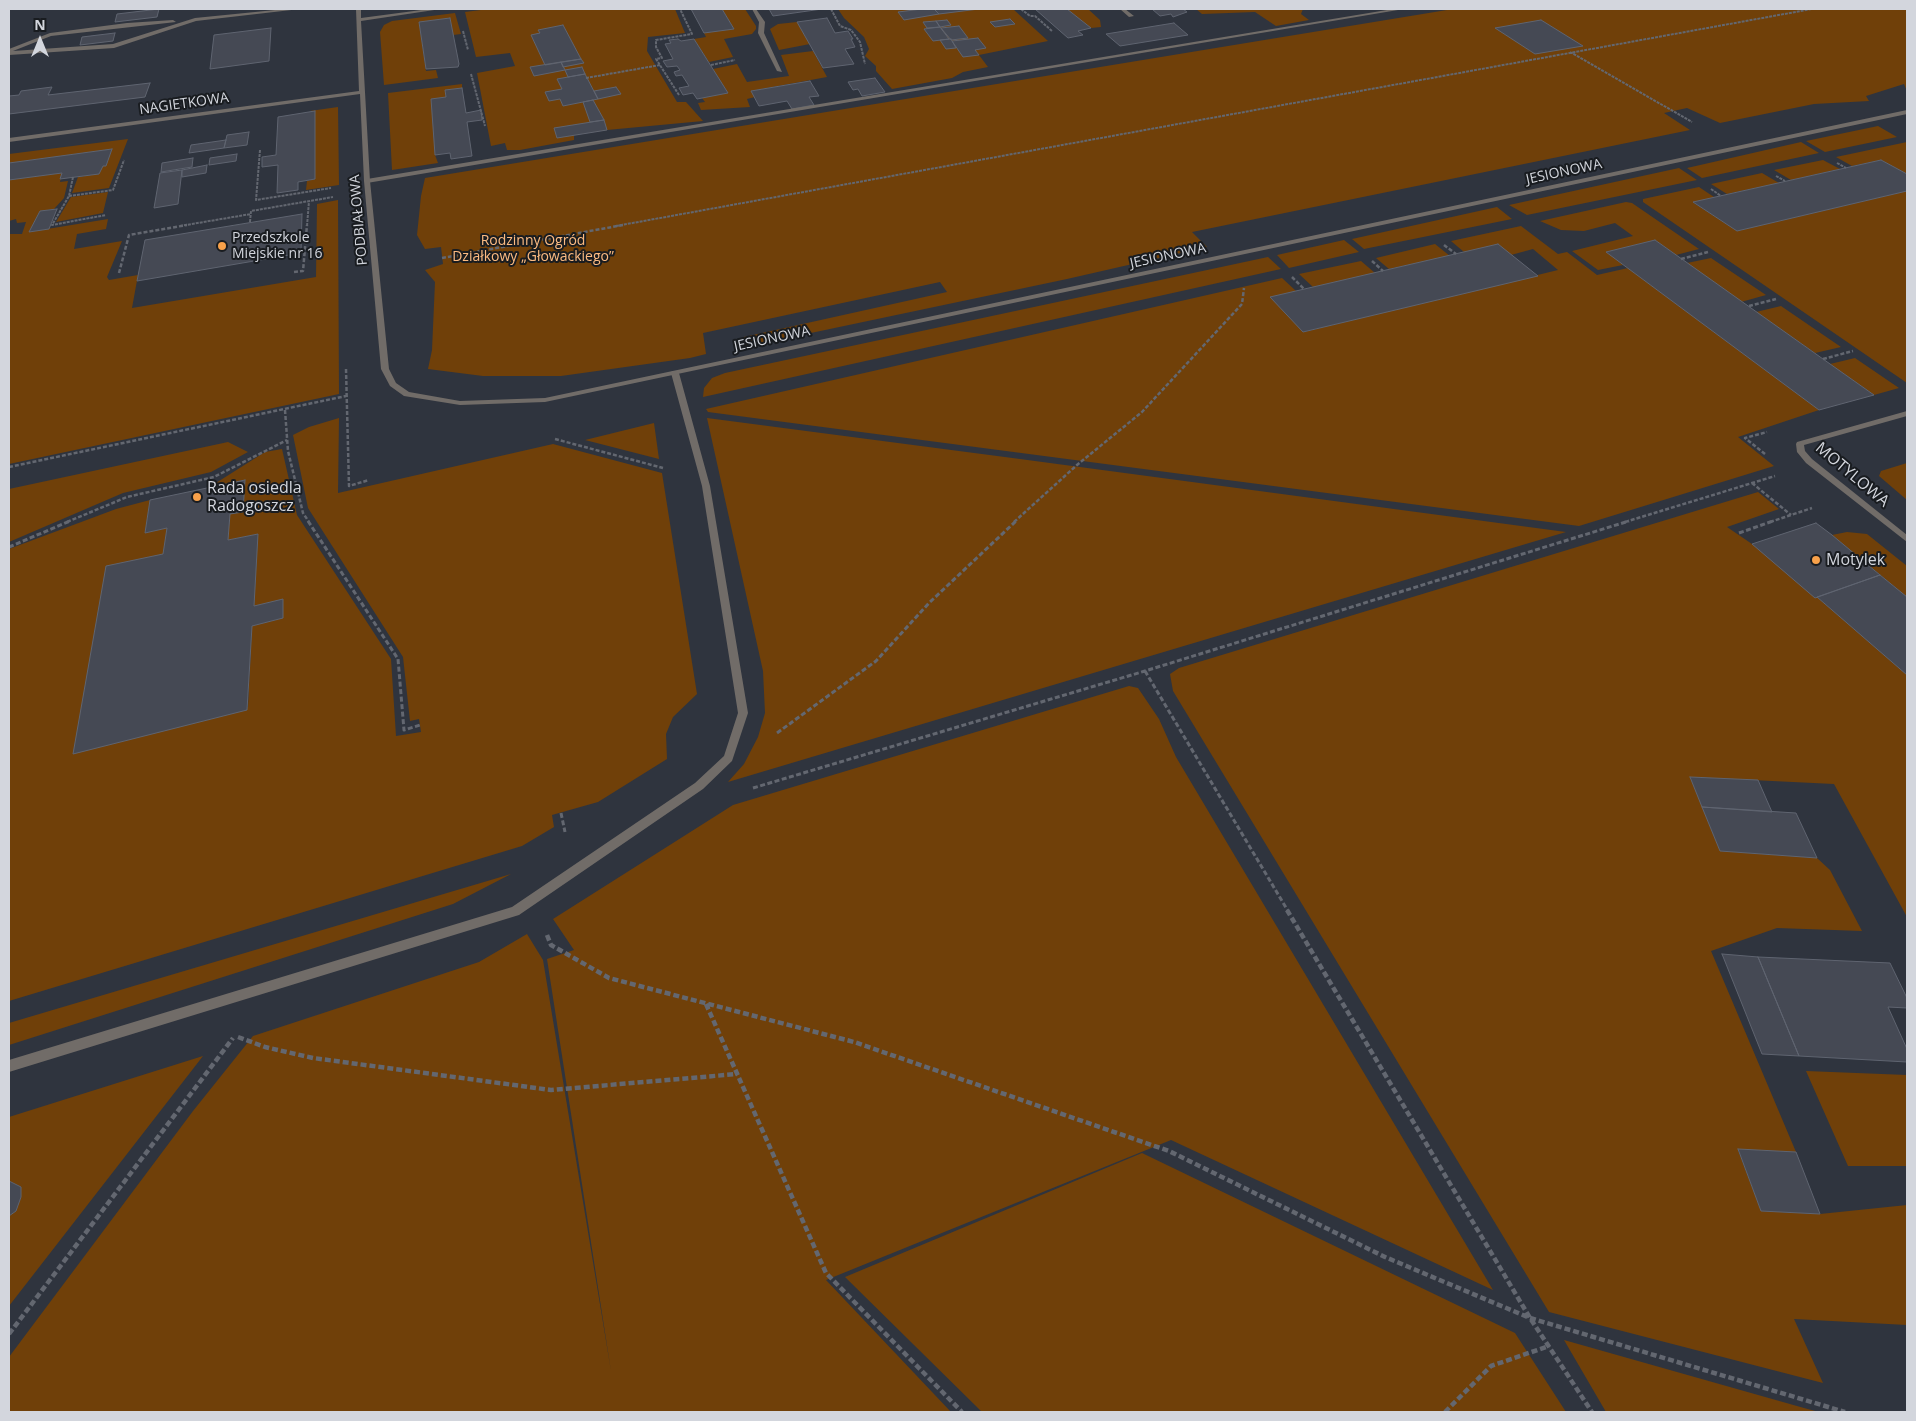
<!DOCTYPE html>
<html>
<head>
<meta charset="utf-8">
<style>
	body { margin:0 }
	#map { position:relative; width:1916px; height:1421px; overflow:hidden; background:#2f343e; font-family:"Open Sans",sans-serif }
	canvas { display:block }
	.frame { position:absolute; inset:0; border:10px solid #d3d6dd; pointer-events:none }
	.north { position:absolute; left:15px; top:15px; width:50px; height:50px; -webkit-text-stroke:4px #191c20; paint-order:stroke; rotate:0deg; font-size:14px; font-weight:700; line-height:20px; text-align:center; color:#d3d6dd }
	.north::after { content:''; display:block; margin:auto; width:18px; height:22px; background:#d3d6dd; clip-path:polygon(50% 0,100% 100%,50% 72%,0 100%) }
</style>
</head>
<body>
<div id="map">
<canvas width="1916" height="1421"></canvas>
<div class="frame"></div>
<div class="north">N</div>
</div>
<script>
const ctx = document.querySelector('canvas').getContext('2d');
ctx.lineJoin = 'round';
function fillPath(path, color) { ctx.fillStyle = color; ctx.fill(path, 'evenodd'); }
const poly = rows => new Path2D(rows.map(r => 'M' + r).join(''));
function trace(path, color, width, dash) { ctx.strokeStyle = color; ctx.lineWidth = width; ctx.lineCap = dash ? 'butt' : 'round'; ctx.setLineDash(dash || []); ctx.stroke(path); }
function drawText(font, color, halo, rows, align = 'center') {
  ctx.font = font + ' "Open Sans",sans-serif'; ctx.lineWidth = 4; ctx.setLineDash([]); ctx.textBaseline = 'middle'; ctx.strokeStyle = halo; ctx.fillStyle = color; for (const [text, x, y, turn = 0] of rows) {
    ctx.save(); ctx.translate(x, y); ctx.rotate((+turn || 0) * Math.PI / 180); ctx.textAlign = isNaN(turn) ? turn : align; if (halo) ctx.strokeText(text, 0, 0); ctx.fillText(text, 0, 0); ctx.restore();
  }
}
fillPath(poly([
	[489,9,675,9,685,33,648,37,647,51,677,102,686,102,703,121,607,130,574,135,574,140,520,150,507,150,505,143,491,146,477,73,515,66,510,53,476,57,465,12],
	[722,9,745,9,756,26,756,29,752,34,724,39,733,57,709,62,694,39,706,37,704,33,734,29],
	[838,9,1013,9,1048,41,979,55,988,67,963,72,952,78,892,89,876,71,876,66,865,56,869,49,864,37,844,18],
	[1067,9,1088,9,1100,20,1101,27,1091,28],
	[1196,9,1303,9,1301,14,1309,20,1276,26,1255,12,1202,14],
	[1453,9,1907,9,1907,91,1904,84,1866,96,1869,101,1814,104,1720,123,1687,108,1664,113,1690,130,1192,232,1207,247,1067,279,735,349,734,342,744,337,947,292,940,282,703,333,706,354,690,358,561,376,483,376,428,369,432,350,435,282,425,270,443,264,441,247,425,249,417,235,421,196,425,178],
	[455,13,461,34,453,35,450,18,419,22,426,71,436,70,438,78,384,85,380,32,384,25,392,21],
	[797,22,810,44,779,50,770,29,778,24],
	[813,51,827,77,751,91,755,97,747,99,750,107,701,110,698,103,705,102,702,98,728,93,713,69,737,64,747,82,789,76,781,55],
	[462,84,462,88,445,90,446,97,431,99,435,155,438,163,392,170,388,93],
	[338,107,339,185,306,190,307,181,315,179,315,112,310,111],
	[1878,126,1897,137,1825,152,1806,141],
	[128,139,109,188,72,193,78,177,99,174,103,166,106,166,112,149,9,163,9,154],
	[1801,142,1819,153,1702,178,1687,168],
	[1907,142,1907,174,1881,160,1852,166,1836,157],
	[1823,160,1840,169,1791,180,1774,170],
	[1679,168,1697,180,1527,215,1509,205],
	[62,173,60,182,68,181,64,198,54,209,40,211,29,232,108,219,106,229,77,234,74,249,122,241,107,277,109,280,138,275,132,308,316,277,317,204,338,200,339,394,9,464,9,234,22,234,26,222,17,223,16,219,9,221,9,180],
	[1762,173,1779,183,1727,194,1711,184],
	[1699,187,1714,197,1694,203,1737,231,1907,191,1907,383,1643,202,1643,199],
	[108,192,103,213,56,222,71,197],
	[1626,202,1632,203,1699,249,1676,255,1655,240,1607,252,1623,265,1598,270,1572,251,1633,236,1615,223,1584,231,1561,230,1540,221],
	[1497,207,1512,219,1364,249,1352,239],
	[1521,226,1558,254,1567,252,1597,275,1628,268,1819,410,1738,437,1774,466,1579,526,708,412,706,409,1282,278,1296,291,1271,297,1304,332,1558,270,1533,249,1511,255,1464,252,1451,241],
	[1344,240,1359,252,1289,268,1277,255],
	[1435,244,1450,256,1389,269,1376,258],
	[1268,257,1281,269,703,397,704,388,712,378,725,373],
	[1711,258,1766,295,1741,302,1687,263],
	[1361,261,1375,273,1313,287,1299,274],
	[1781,306,1841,347,1815,353,1756,312],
	[1855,358,1899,388,1874,395,1830,364],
	[339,418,338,493,553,444,662,473,697,694,673,717,666,734,667,759,598,802,552,815,554,827,522,846,9,1001,9,549,116,509,150,500,145,533,167,528,163,554,73,753,248,707,252,626,283,618,283,600,254,606,258,534,228,540,230,514,243,512,245,480,208,488,265,452,282,449,297,515,391,659,396,736,421,732,419,719,410,721,403,657,308,508,293,435,309,427],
	[707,418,1020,459,1566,532,728,782,744,764,758,737,765,713,763,671],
	[654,423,659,459,585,440],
	[228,442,248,452,211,472,123,493,9,542,9,489],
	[1907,463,1907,500,1879,476,1881,471],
	[1758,492,1779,509,1727,527,1752,544,1817,597,1907,675,1907,917,1834,784,1690,777,1720,851,1817,858,1830,870,1862,931,1777,928,1711,951,1796,1152,1738,1150,1761,1211,1820,1214,1907,1205,1907,1325,1794,1319,1823,1383,1549,1312,1173,691,1170,674,1179,668],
	[1847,532,1867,534,1907,566,1907,597,1832,535],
	[1129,686,1138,688,1159,719,1176,757,1493,1290,1171,1140,826,1280,951,1412,9,1412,9,1357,193,1111,253,1036,479,962,527,934,543,960,611,1371,547,959,574,950,553,919,733,805],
	[511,874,453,904,9,1045,9,1023],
	[203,1056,9,1306,9,1216,16,1211,21,1197,21,1187,9,1181,9,1117],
	[1806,1071,1907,1075,1907,1166,1848,1166],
	[1142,1153,1515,1333,1566,1412,982,1412,845,1277],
	[1564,1340,1804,1408,1819,1412,1606,1412]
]), '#704009');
const building = poly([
	[159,9,157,17,115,22,117,14,159,9],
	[691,9,722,9,734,29,704,33,691,9],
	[769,9,822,9,773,16,769,9],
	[922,9,934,9,939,14,904,20,898,12,922,9],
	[934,9,979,9,939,14,934,9],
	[1035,9,1067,9,1091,28,1078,31,1083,35,1068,38,1035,9],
	[1152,9,1183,9,1187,12,1173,17,1171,14,1160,16,1152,9],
	[450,18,459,64,458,67,426,69,419,22,450,18],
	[827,18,835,33,848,31,853,39,851,39,855,47,845,49,854,64,823,68,797,22,827,18],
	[1010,19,1015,24,995,27,990,22,1010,19],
	[947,20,951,25,940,27,936,21,947,20],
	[1541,20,1583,46,1535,54,1495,28,1541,20],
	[936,21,940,27,927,28,923,22,936,21],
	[1174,23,1188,35,1120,46,1106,34,1174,23],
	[563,25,581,59,545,65,531,35,540,33,538,30,563,25],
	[959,26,968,38,951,40,941,28,959,26],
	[940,27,949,39,933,41,924,29,940,27],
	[271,28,269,61,210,69,214,35,271,28],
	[115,33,113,41,80,45,82,37,115,33],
	[978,38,986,48,975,50,979,55,963,57,952,41,978,38],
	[678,39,681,41,694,39,728,93,697,99,693,93,683,95,679,88,689,86,682,75,676,76,674,72,680,70,677,66,667,67,663,61,673,59,665,44,671,43,669,40,678,39],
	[951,39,956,48,946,49,940,40,951,39],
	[581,59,584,63,563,67,561,62,581,59],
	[561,62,565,70,534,76,530,67,561,62],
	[582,67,585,74,568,77,565,70,582,67],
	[585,74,598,99,563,106,560,99,549,101,545,92,562,89,557,79,585,74],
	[875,78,885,92,862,96,858,89,853,90,848,82,875,78],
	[810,81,819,96,809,97,814,105,792,109,787,101,759,106,751,91,810,81],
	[150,83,145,97,9,114,9,96,19,95,21,91,52,87,48,95,150,83],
	[616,87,621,94,598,99,594,91,616,87],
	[462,88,466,113,481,110,482,120,467,122,472,156,451,159,450,153,435,155,431,99,446,97,445,90,462,88],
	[593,100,603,118,604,120,590,122,583,102,593,100],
	[315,111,315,179,298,182,298,190,277,193,278,165,262,167,262,157,276,155,278,117,315,111],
	[604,120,607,130,557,138,554,128,604,120],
	[249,132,247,145,224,148,227,135,249,132],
	[226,140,224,148,189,153,191,145,226,140],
	[112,149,106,166,103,166,99,174,60,179,62,173,9,180,9,163,112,149],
	[237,154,236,161,209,165,210,158,237,154],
	[193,158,192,167,161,172,162,163,193,158],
	[1881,160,1907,174,1907,191,1737,231,1693,202,1881,160],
	[207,165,206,173,182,177,182,170,207,165],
	[182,170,178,204,154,208,160,173,182,170],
	[57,209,49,229,29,232,40,211,57,209],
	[302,214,301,253,137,281,145,240,302,214],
	[1655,240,1823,359,1874,395,1819,410,1606,252,1655,240],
	[1498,244,1538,276,1303,332,1270,297,1498,244],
	[245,480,243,512,230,514,228,540,258,534,254,606,283,599,283,618,252,626,247,710,73,754,106,566,163,554,167,528,145,533,150,500,245,480],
	[1816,523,1832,535,1880,575,1815,598,1752,544,1816,523],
	[1880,575,1907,597,1907,675,1817,597,1880,575],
	[1690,777,1758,780,1772,812,1702,807,1690,777],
	[1702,807,1796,813,1817,858,1720,851,1702,807],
	[1722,954,1758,957,1799,1056,1762,1054,1722,954],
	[1758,957,1890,963,1907,998,1907,1008,1888,1007,1907,1049,1907,1062,1799,1056,1758,957],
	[1738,1149,1796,1152,1820,1214,1761,1211,1738,1149],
	[9,1181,21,1187,21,1197,16,1211,9,1216,9,1181]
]);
fillPath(building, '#454954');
trace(building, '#5f6470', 1);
trace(poly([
	[831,9,840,26,851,30,860,42,865,64],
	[1021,9,1030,16,1035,16,1052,31],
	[463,31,468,50],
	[1570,52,1692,122],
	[711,65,735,60],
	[471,74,485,126],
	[586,78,660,65],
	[679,95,656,59,662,58,656,47,656,40,692,34,680,9],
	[260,150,256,200,331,188],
	[1837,163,1846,168],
	[1776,176,1785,181],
	[73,177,69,196,52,225,106,215],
	[1711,189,1721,196],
	[69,196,113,190,124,160],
	[250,222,251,211,333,197],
	[180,226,251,214],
	[307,226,309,201],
	[616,226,1812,9]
]), '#636770', 2, [3, 1]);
trace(poly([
	[1444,245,1456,254],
	[442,258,623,225],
	[1681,259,1708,252],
	[1372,261,1383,271],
	[294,272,303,271,307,225],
	[119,273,129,235,187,225],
	[1292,277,1304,289],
	[1749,306,1776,299],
	[1823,359,1853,351],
	[346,369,349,486,369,480],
	[285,410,288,451,303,513,309,522],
	[555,439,663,468],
	[1765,454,1745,438,1767,432],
	[9,467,346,396],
	[1752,483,1791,515],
	[67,522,127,497,214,477,287,440],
	[1014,522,1077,465,1142,412,1242,304,1244,288],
	[1625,522,1775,476],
	[1770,522,1812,508]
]), '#636770', 2.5, [4, 2]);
trace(poly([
	[308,521,398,659,404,730,420,725],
	[1739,533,1773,521],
	[9,547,70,521],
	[1145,671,1288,911],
	[777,733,876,661,929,603,1016,521],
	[753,788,1145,671,1629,521],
	[561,813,565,832]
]), '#636770', 3, [5, 2.5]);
trace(poly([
	[1287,910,1530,1318,1592,1412],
	[547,935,551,945,609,978,854,1042,1169,1151,1385,1257,1530,1318,1845,1412],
	[706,1004,826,1273,962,1412],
	[238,1037,265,1047,313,1058,551,1090,737,1074],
	[9,1334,233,1038],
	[1445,1412,1491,1366,1549,1346]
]), '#636770', 4.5, [6, 3]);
fillPath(poly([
	[285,9,300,9,196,21,114,48,9,55,9,49,50,33,127,23,173,20,176,22,51,36,13,51,113,44,195,18,285,9],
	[752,9,756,9,765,22,764,33,782,72,777,71,758,33,759,22,752,9],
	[1120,9,1125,9,1134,16,1129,17,1120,9],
	[1393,9,1404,9,367,183,364,181,367,179,1393,9],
	[672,371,678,371,679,373,710,486,748,713,732,761,703,789,519,915,9,1072,9,1060,512,907,695,783,724,756,738,713,702,486,671,373,672,371]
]), '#716c68');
fillPath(poly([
	[356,9,361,9,361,18,429,9,441,9,361,21,370,181,389,369,396,383,409,392,460,401,545,398,1907,110,1907,114,545,402,460,405,404,396,390,386,381,369,364,181,360,94,9,142,9,138,359,91,356,9],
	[1907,411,1907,416,1804,445,1805,451,1812,459,1907,535,1907,542,1806,463,1797,452,1796,444,1797,442,1907,411]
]), '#716c68');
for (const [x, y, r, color] of [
	[222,246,5,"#f8a14a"],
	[197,497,5,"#f8a14a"],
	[1816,560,5,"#f8a14a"]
]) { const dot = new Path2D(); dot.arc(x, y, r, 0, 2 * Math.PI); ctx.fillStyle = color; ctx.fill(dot); trace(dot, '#191c20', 2); }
drawText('14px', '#d3d6dd', '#191c20', [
	["NAGIETKOWA",184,104,-8],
	["JESIONOWA",1564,172,-12],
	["PODBIAŁOWA",359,220,-95],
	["JESIONOWA",1168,256,-12],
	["JESIONOWA",772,339,-12]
]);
drawText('14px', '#d3d6dd', '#191c20', [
	["Przedszkole",232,238],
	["Miejskie nr 16",232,254]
], 'left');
drawText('14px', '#fcbb82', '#191c20', [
	["Rodzinny Ogród",533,241],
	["Działkowy „Głowackiego”",533,257]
]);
drawText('16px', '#d3d6dd', '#191c20', [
	["MOTYLOWA",1852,475,40]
]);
drawText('16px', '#d3d6dd', '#191c20', [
	["Rada osiedla",207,488],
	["Radogoszcz",207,506],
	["Motylek",1826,560]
], 'left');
</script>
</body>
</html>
